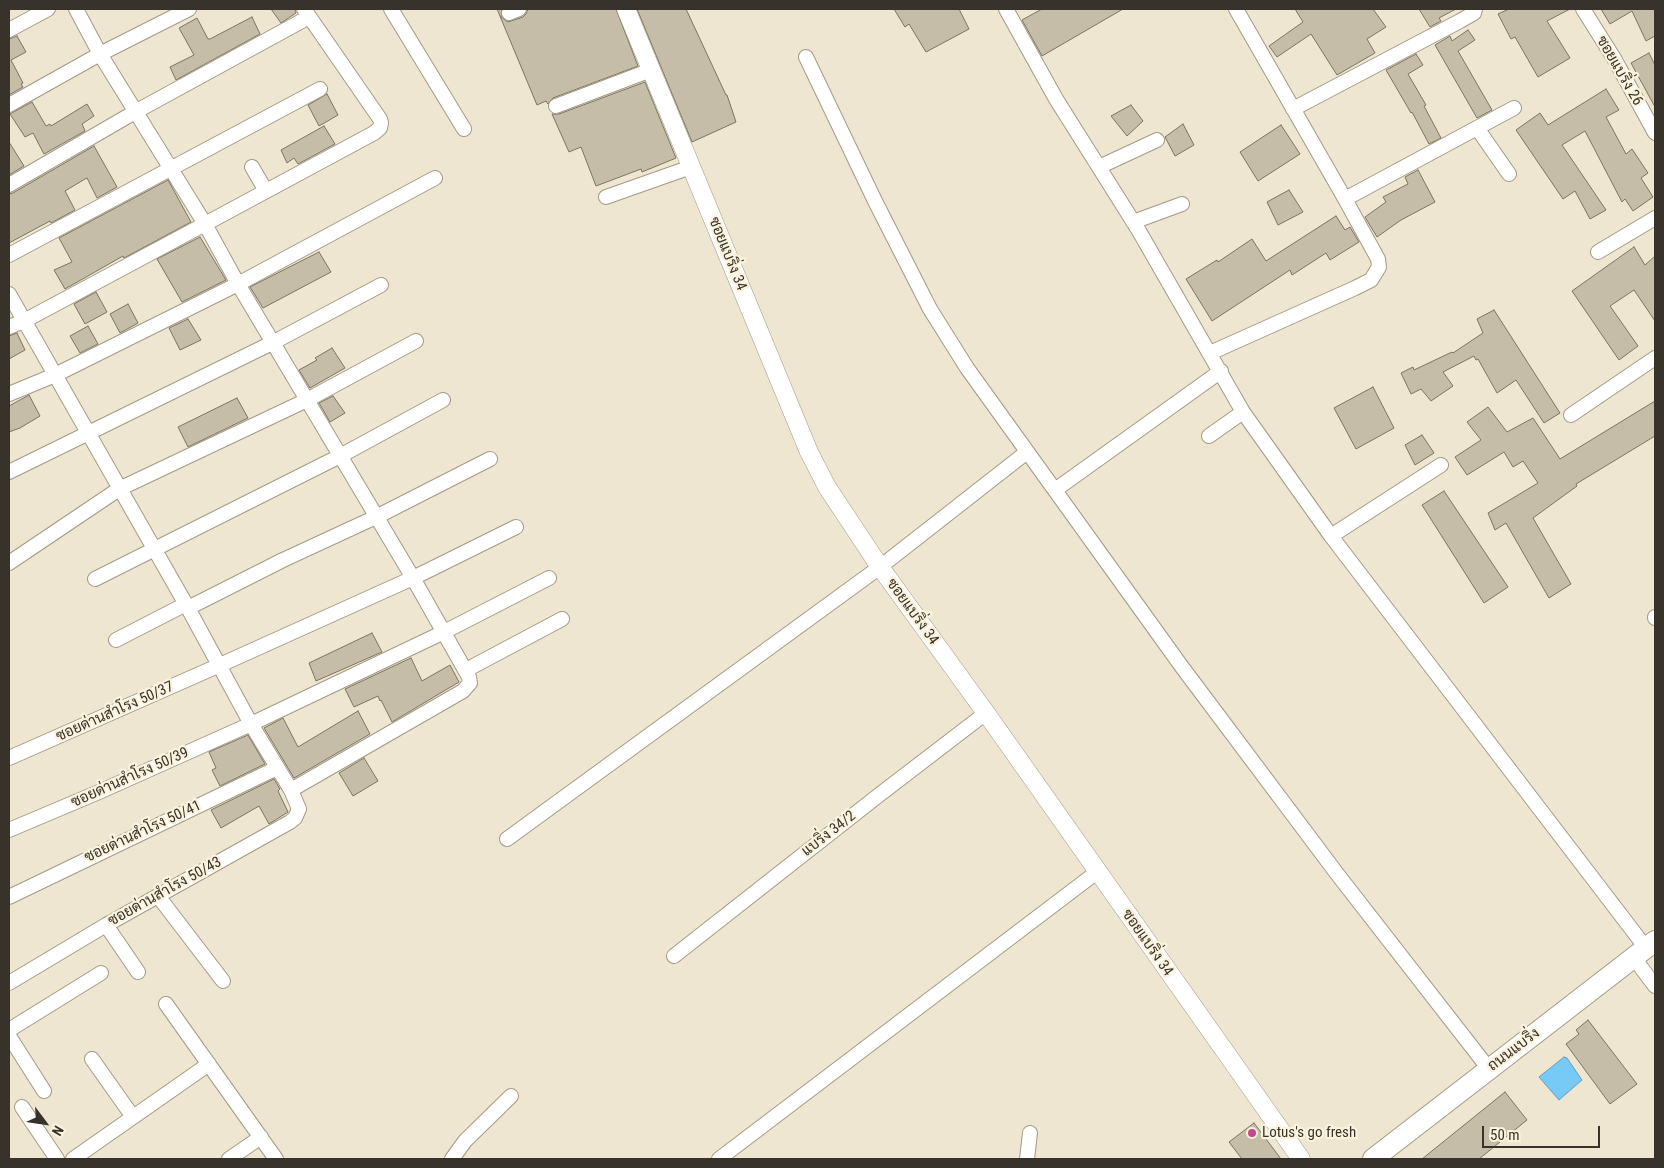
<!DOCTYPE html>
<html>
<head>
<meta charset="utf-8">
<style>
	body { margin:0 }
	#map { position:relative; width:1664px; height:1168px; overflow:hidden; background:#efe6d1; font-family:"Roboto Condensed",sans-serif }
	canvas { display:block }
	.frame { position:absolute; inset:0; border:10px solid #37332b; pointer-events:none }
	.north { position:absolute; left:20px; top:1098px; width:50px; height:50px; -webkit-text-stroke:4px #fcf3de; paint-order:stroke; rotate:121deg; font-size:14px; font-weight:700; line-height:20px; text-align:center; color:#37332b }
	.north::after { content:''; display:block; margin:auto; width:18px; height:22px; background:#37332b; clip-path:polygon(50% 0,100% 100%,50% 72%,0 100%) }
	.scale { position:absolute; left:1482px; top:1126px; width:118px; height:22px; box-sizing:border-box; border:2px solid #37332b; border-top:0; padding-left:6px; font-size:15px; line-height:18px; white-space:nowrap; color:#37332b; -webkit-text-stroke:4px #fcf3de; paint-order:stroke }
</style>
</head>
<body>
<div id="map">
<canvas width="1664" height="1168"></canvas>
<div class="frame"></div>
<div class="north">N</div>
<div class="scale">50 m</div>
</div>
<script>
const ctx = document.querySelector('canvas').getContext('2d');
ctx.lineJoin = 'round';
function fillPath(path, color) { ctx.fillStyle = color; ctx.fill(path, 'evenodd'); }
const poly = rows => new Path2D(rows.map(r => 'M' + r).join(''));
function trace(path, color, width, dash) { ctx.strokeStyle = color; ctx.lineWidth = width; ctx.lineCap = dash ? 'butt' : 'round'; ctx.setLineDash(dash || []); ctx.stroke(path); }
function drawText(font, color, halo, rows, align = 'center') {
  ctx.font = font + ' "Roboto Condensed",Sarabun,sans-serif'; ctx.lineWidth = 4.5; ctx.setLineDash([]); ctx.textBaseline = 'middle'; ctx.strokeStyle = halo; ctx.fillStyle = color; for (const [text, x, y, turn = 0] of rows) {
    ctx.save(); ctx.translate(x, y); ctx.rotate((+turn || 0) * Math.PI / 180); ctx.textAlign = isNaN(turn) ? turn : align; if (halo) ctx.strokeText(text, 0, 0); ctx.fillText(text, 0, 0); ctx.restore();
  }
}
const water = poly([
	[1564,1057,1567,1058,1582,1080,1559,1100,1539,1077,1564,1057]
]);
fillPath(water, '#77caf5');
trace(water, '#649db8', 1);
const building = poly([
	[271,9,295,9,296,13,281,23,271,9],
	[497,9,502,9,501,17,508,22,523,17,526,14,528,9,616,9,638,66,553,98,548,104,546,101,537,105,497,9],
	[637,9,686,9,726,95,727,95,736,122,692,142,637,9],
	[894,9,959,9,969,29,926,52,909,24,905,27,894,9],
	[1042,9,1123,9,1042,56,1022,20,1042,9],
	[1295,9,1373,9,1386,27,1367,39,1375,53,1337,75,1311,34,1277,57,1269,46,1303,22,1295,9],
	[1419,9,1456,9,1439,18,1441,21,1430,27,1419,9],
	[1509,9,1570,9,1547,21,1570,58,1538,77,1515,37,1511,39,1498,14,1509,9],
	[1601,9,1655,9,1655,36,1646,41,1632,11,1610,24,1601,9],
	[252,17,260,34,176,80,170,67,194,55,179,28,197,18,208,39,210,39,252,17],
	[1468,30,1475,40,1458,51,1492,110,1477,118,1435,45,1450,36,1452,41,1468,30],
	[17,36,26,52,11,60,23,83,21,84,23,87,9,95,9,39,17,36],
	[1649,53,1655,65,1655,107,1631,63,1649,53],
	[1416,54,1423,65,1408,74,1426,105,1424,106,1441,138,1429,144,1412,112,1411,113,1386,70,1416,54],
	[645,82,676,158,642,172,641,169,596,186,581,147,569,152,552,114,559,114,645,82],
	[1606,89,1619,110,1606,117,1626,154,1632,149,1648,173,1641,178,1653,197,1633,211,1625,199,1622,202,1585,131,1562,145,1606,210,1590,219,1575,191,1563,199,1516,130,1540,113,1548,125,1606,89],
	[327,94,338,115,319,126,308,105,327,94],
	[32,102,46,126,50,124,51,126,87,104,94,116,82,124,85,131,44,154,33,133,25,137,10,114,32,102],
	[1131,105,1143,121,1127,136,1111,116,1131,105],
	[1183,124,1194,145,1175,156,1165,137,1183,124],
	[1281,125,1300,154,1258,181,1240,152,1281,125],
	[324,126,335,144,298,164,294,158,287,163,281,150,324,126],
	[9,142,24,166,9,175,9,142],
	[94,146,117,187,97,198,87,178,85,179,65,191,75,210,51,223,50,221,9,243,9,194,13,193,94,146],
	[1418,170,1435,202,1401,220,1377,237,1365,217,1386,202,1383,197,1408,184,1405,177,1418,170],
	[168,180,191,222,124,258,123,256,65,289,54,270,72,262,59,238,168,180],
	[1289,190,1303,212,1278,225,1267,202,1289,190],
	[1336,216,1345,230,1350,227,1359,242,1330,260,1326,253,1292,275,1290,270,1212,321,1186,279,1217,260,1218,262,1252,239,1266,261,1336,216],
	[200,237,226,280,182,302,157,259,200,237],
	[1634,247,1645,265,1655,256,1655,321,1634,290,1610,306,1638,346,1619,360,1572,291,1634,247],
	[319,252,331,272,263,308,250,287,319,252],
	[96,292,107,312,85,324,74,304,96,292],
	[128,304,138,323,120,333,110,314,128,304],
	[1494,310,1560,413,1544,423,1516,380,1497,393,1478,359,1476,360,1474,356,1443,372,1453,386,1431,401,1421,389,1411,394,1401,373,1413,367,1414,370,1452,352,1453,353,1483,333,1477,319,1494,310],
	[188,319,201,340,180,350,169,328,188,319],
	[88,326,98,344,80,353,70,336,88,326],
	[17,333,25,350,9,359,9,336,17,333],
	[332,348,345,368,310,388,299,370,317,360,315,358,332,348],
	[1373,387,1394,428,1356,449,1334,408,1373,387],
	[29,395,40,416,20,428,9,432,9,406,29,395],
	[333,396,345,413,330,422,319,403,333,396],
	[237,398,248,418,188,447,178,427,237,398],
	[1655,401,1655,436,1576,484,1577,486,1533,518,1571,584,1549,598,1506,523,1495,530,1488,513,1538,483,1523,461,1513,467,1504,452,1467,475,1455,457,1481,440,1467,422,1488,407,1507,432,1533,418,1560,459,1655,401],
	[1422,435,1434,453,1415,465,1405,445,1422,435],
	[1444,491,1508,587,1484,603,1422,505,1444,491],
	[372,633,382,652,316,681,309,663,372,633],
	[411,658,422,681,450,665,459,682,392,722,381,700,380,701,378,696,354,707,345,689,411,658],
	[358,711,370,734,294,778,264,728,283,718,298,747,358,711],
	[248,735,265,764,220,786,212,770,216,768,209,752,248,735],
	[364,758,378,781,353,796,339,773,364,758],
	[274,779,280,789,278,791,288,812,269,824,259,806,221,828,211,810,274,779],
	[1588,1020,1637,1084,1610,1104,1566,1044,1579,1034,1576,1030,1588,1020],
	[1505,1092,1527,1120,1479,1159,1422,1159,1505,1092],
	[1254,1123,1281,1159,1242,1159,1229,1142,1254,1123]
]);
fillPath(building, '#c6bda9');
trace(building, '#7b7360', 1);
const minor = poly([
	[76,9,100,54,205,224,238,284,413,578,469,677,470,683,463,691,291,790],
	[391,9,464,129],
	[1006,9,1056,99,1139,231,1243,412,1331,536,1646,948],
	[1583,9,1615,60,1655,133],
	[509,13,519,9],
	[9,30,48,9],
	[806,57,875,201,930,309,967,368,1182,667,1338,875,1489,1069],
	[9,105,100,54,189,9],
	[556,106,651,70],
	[1293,109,1460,21,1474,13,1475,9],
	[1477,128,1509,174],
	[252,167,266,191],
	[1099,167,1157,140],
	[9,185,135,112,309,17],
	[606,197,691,167],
	[1345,199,1514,108],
	[1133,222,1182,204],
	[1598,252,1655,218],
	[9,255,320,89],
	[9,294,188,608,251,724,291,790,299,809,295,818,290,822,106,925,9,983],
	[9,327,24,321,205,224,374,133,380,128,381,123,380,119,304,9],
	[1210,353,1355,288,1371,280,1379,267,1378,259,1345,199,1236,9],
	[9,394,55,375,238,284,435,178],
	[1571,415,1655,358],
	[1209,436,1243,412],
	[9,472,274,342,381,285],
	[1055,490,1221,371],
	[1331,536,1441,465],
	[9,563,119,489,307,400,416,341],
	[95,579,340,456,443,400],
	[188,608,283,560,376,517,490,459],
	[1655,617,1655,618],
	[116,640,186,604],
	[466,670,562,619],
	[9,758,220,665,413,578,516,527],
	[9,830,99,792,251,724,444,632,549,578],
	[507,839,880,567,1027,452],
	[158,896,223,981],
	[9,897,277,768],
	[106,925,138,972],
	[674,956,879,795,986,713],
	[1634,958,1655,986],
	[166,1004,276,1159],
	[9,1030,101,973],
	[9,1036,44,1091],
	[92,1059,133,1117],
	[22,1107,57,1159],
	[73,1159,209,1064],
	[229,1159,261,1137],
	[452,1159,465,1141,511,1096],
	[719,1159,1097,872],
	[1027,1159,1030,1133]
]);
const tertiary = poly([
	[626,9,809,452,827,487,880,567,986,713,1301,1159]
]);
const secondary = poly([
	[1373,1159,1655,941]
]);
trace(minor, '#a39a86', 16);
trace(tertiary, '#a39a86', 19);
trace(secondary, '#a39a86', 22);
trace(minor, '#fff', 14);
trace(tertiary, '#fff', 18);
trace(secondary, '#fff', 20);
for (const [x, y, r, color] of [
	[1252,1133,5,"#c8458b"]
]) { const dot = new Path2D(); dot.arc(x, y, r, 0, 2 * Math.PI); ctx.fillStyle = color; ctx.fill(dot); trace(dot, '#fcf3de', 2); }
drawText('15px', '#37332b', '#fcf3de', [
	["ซอยแบริ่ง 26",1619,71,60],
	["ซอยแบริ่ง 34",727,254,68],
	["ซอยแบริ่ง 34",912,612,54],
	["ซอยด่านสำโรง 50/37",115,712,-24],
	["ซอยด่านสำโรง 50/39",130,778,-24],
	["ซอยด่านสำโรง 50/41",143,832,-25],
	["แบริ่ง 34/2",829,834,-38],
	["ซอยด่านสำโรง 50/43",165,892,-29],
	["ซอยแบริ่ง 34",1147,943,55],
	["ถนนแบริ่ง",1514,1050,-37]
]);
drawText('15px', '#37332b', '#fcf3de', [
	["Lotus's go fresh",1262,1133]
], 'left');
</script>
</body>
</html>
